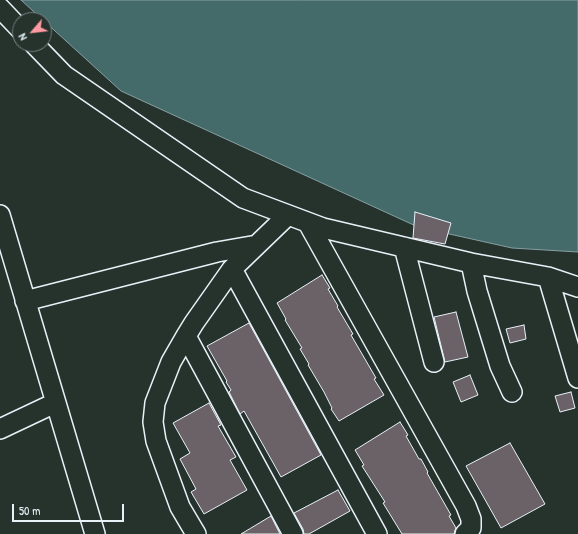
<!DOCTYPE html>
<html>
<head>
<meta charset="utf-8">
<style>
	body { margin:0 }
	#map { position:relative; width:578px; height:534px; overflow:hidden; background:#26332d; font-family:"Patrick Hand",sans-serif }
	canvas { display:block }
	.north { position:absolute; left:12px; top:12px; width:40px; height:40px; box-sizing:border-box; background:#26332d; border:1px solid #747f7e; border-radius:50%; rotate:242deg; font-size:11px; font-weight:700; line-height:16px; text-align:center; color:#e8f1f8 }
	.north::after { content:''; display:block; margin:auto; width:14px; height:18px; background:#ff9aa2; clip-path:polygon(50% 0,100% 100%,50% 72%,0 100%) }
	.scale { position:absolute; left:12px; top:504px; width:112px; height:18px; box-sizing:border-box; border:2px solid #e8f1f8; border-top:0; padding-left:5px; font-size:12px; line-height:14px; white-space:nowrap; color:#e8f1f8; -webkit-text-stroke:3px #26332d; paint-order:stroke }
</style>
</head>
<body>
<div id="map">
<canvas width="578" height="534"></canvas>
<div class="north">N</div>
<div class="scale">50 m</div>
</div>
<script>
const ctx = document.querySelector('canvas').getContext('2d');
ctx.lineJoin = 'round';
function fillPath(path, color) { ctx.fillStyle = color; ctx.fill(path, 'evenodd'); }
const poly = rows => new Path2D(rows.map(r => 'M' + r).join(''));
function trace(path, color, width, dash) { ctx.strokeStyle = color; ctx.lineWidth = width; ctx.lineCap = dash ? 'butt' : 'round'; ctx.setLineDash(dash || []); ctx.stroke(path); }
const water = poly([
	[21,0,578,0,578,252,512,248,418,227,121,91,21,0]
]);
fillPath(water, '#456a6a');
trace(water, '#86a0a3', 1);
const building = poly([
	[415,212,451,223,445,244,413,238,415,212],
	[322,275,330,288,328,289,338,306,337,307,353,334,351,335,376,378,374,379,384,395,339,421,331,409,332,408,324,392,308,365,309,364,300,349,302,348,285,320,286,319,277,303,322,275],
	[456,312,468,357,445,362,434,317,456,312],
	[249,323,321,455,281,477,244,411,240,414,229,392,231,390,226,382,227,381,207,346,249,323],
	[524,325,526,339,510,343,506,329,524,325],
	[470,375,478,395,461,402,453,382,470,375],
	[571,392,575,408,560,412,555,396,571,392],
	[209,403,221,425,218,426,236,457,230,460,247,490,204,514,191,492,196,489,180,459,190,453,173,423,209,403],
	[400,422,408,435,406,436,419,459,421,459,428,472,427,473,451,515,449,516,456,528,454,534,402,534,383,503,385,502,362,466,364,465,355,450,400,422],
	[510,443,545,504,501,528,466,466,510,443],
	[338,490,350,511,309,534,304,534,303,529,294,513,338,490],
	[271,516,280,534,241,534,271,516]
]);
fillPath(building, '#6b6268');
trace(building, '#e8f1f8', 1);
const minor = poly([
	[0,8,20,29],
	[34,44,64,75,243,198,323,228,471,263,548,277,578,287],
	[0,215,95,534],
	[308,223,466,506,471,519,471,528,465,534],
	[404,247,434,362],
	[471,263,477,291,500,366,512,392],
	[232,269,377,534],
	[548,277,578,378],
	[25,301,217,252,257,245],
	[186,336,293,534],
	[0,429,55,403],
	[196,534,180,507,156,441,153,422,155,403,171,362,186,336,194,323,232,269,288,215]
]);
trace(minor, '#e8f1f8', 22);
trace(minor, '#26332d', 19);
</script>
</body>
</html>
